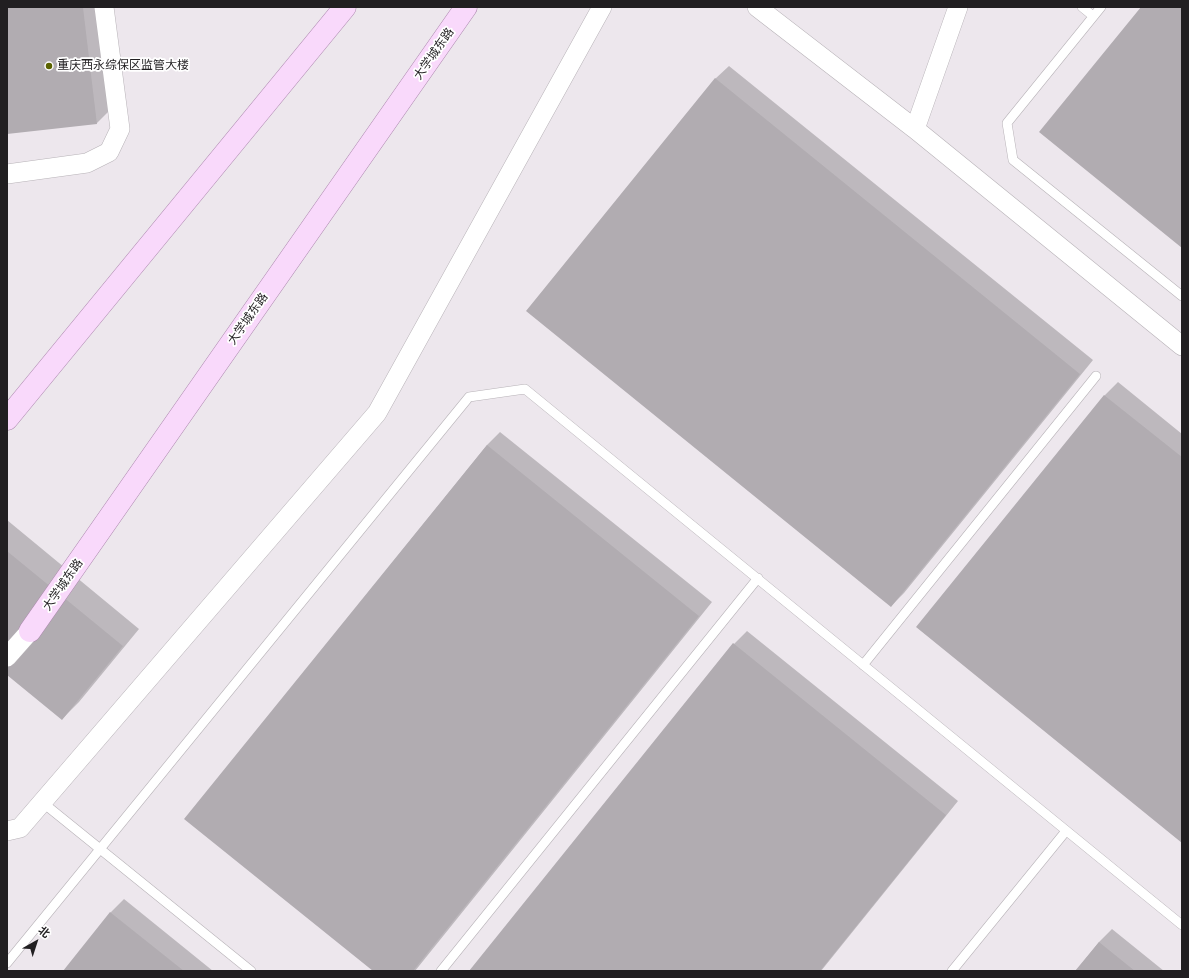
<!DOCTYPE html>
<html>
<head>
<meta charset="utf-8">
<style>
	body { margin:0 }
	#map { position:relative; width:1189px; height:978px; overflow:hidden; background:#ede7ed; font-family:Rubik,"Noto Sans SC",sans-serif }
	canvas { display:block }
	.frame { position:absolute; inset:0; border:8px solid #211f21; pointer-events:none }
	.north { position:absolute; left:16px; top:922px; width:40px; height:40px; -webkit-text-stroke:3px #fff; paint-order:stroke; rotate:39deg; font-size:11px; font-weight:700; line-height:16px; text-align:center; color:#211f21 }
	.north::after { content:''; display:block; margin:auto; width:14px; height:18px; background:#211f21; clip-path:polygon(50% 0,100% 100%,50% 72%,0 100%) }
</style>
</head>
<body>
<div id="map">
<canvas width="1189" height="978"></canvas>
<div class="frame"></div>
<div class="north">北</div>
</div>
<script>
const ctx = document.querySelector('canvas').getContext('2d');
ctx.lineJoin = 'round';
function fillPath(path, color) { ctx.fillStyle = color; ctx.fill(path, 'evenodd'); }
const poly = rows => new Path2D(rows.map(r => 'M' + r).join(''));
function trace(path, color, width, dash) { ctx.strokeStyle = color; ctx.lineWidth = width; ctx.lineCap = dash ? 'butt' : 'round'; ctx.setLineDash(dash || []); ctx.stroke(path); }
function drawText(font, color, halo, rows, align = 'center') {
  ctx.font = font + ' Rubik,"Noto Sans SC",sans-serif'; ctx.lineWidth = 3.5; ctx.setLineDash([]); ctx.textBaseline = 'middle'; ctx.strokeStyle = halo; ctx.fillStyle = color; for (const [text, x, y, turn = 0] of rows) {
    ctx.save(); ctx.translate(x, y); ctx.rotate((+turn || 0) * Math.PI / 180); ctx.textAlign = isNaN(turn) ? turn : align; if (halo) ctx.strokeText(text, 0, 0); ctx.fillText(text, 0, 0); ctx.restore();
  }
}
fillPath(poly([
	[7,7,102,7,114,106,97,123,7,133],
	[729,66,1093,360,904,593,891,606,715,79],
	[1118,382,1182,434,1182,842,917,627,1105,395],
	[500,432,712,602,415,971,374,971,186,819,487,445],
	[7,520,139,629,79,702,62,719,7,673],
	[747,631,958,801,821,971,470,971,734,644],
	[124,899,213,971,64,971,111,912],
	[1112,929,1164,971,1076,971,1099,942]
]), '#0003');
fillPath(poly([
	[7,7,83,7,97,124,7,134],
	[1141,7,1182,7,1182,248,1039,132],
	[715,78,1080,374,891,607,526,311],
	[1104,395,1182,457,1182,843,916,627],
	[487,445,699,616,413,971,373,971,184,819],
	[7,551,123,646,62,720,7,675],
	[733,643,946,815,820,971,469,971],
	[110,912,184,971,63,971],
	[1099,942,1135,971,1075,971]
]), '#b1acb1');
const service = poly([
	[1082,7,1093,16],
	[1101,7,1007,123,1013,160,1182,296],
	[863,665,1096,376],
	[42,802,251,971],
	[7,963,469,397,525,389,1182,925],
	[441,971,758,578],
	[952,971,1066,831]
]);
const minor = poly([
	[757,7,915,129,1182,346],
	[915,129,958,7],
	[7,174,87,163,109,152,120,129,104,7],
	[7,657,30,631],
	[7,831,20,828,377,413,602,7]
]);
const primary = poly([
	[7,419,345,7],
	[30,631,466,7]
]);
trace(service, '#b7b2b7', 10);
trace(minor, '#b7b2b7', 20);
trace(primary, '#ab87ad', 23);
trace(service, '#fff', 9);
trace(minor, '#fff', 19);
trace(primary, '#f9d9fb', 22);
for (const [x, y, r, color] of [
	[49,66,4,"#5b6300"]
]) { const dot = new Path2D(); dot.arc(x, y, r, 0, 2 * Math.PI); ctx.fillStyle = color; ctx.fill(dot); trace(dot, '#fff', 1.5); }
drawText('12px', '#211f21', '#fff', [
	["大学城东路",434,54,-55],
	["大学城东路",248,319,-55],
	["大学城东路",63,585,-55]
]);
drawText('12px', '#211f21', '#fff', [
	["重庆西永综保区监管大楼",57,66]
], 'left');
</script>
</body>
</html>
